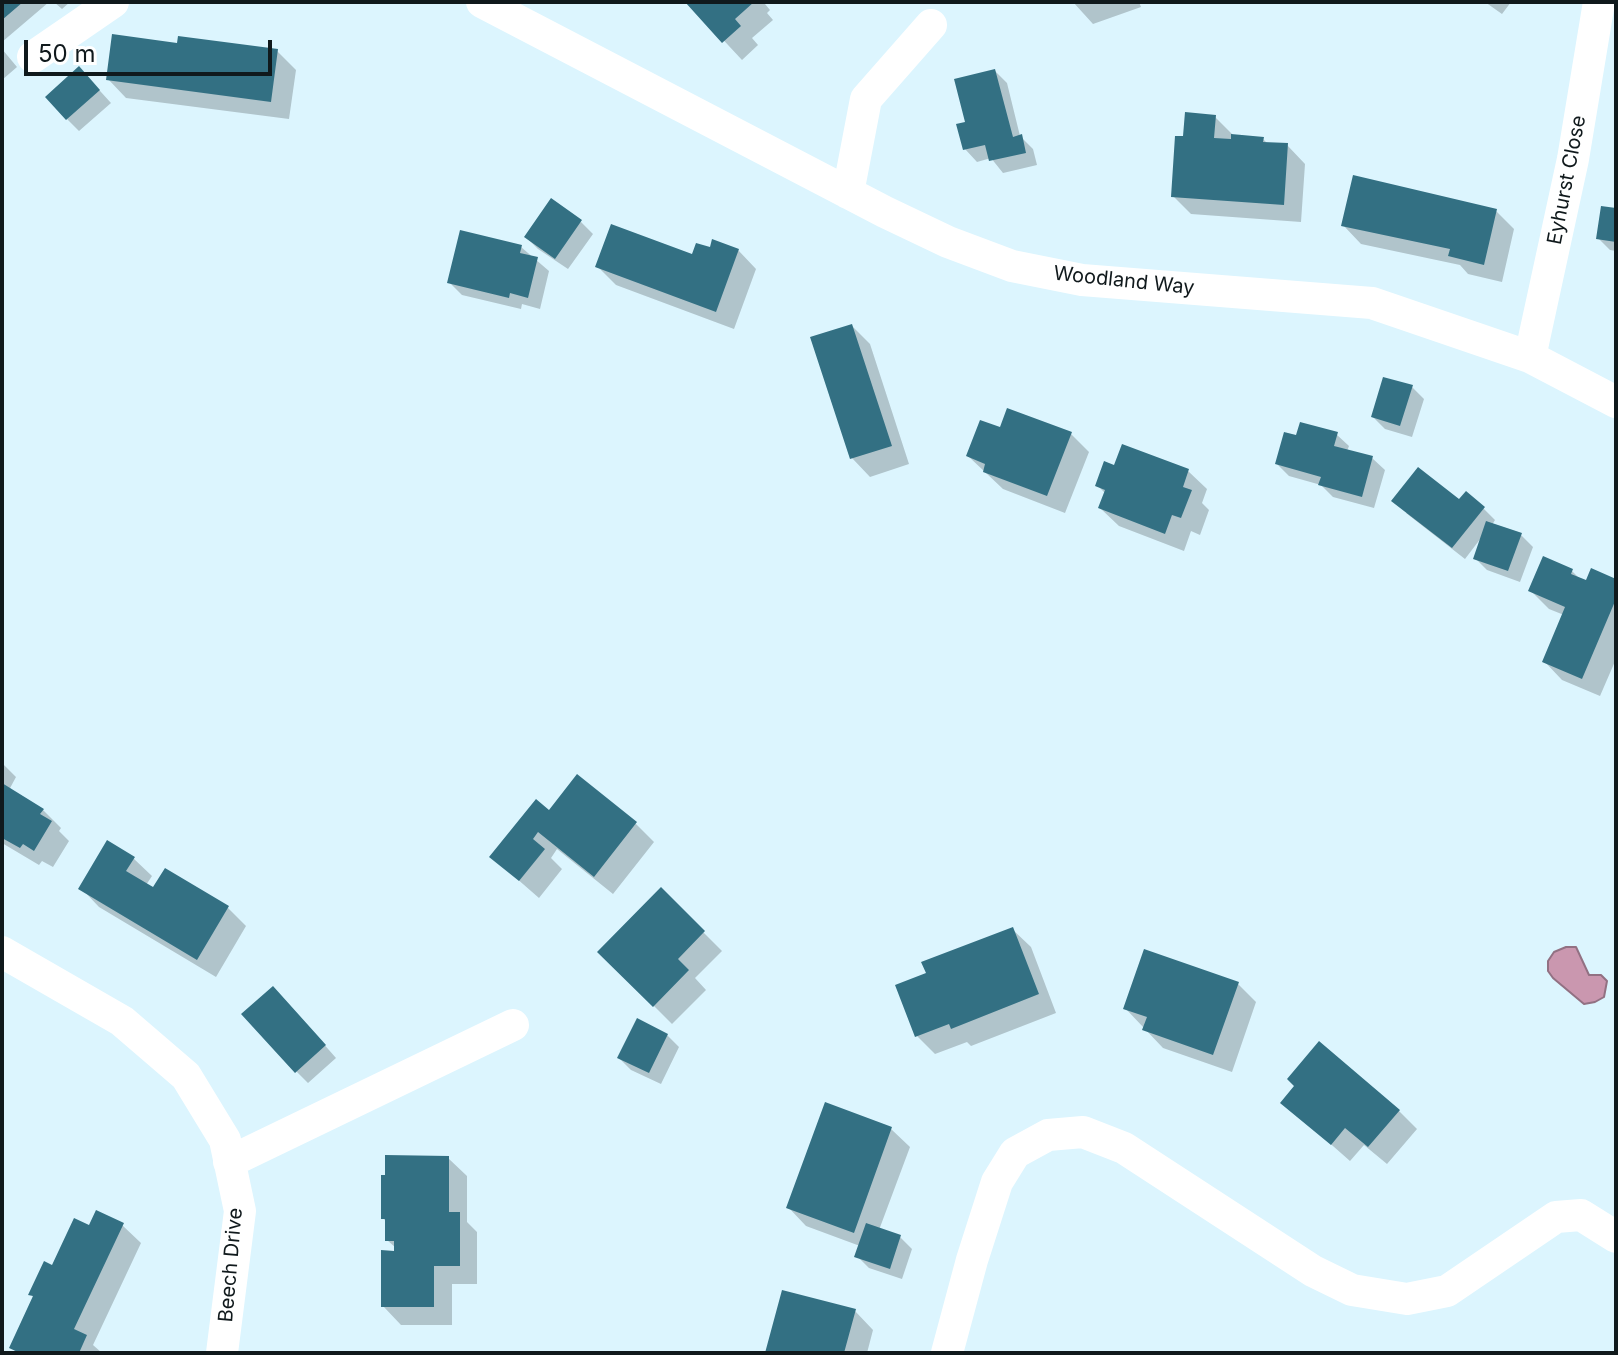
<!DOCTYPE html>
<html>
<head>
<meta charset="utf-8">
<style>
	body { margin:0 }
	#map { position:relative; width:1618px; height:1355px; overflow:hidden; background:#dcf5fe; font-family:Inter,sans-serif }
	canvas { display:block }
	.frame { position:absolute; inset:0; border:4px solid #10191c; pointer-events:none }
	.scale { position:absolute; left:24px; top:40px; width:248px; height:36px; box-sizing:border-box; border:4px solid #10191c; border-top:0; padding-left:10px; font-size:24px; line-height:28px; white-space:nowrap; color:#10191c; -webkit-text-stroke:6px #fff; paint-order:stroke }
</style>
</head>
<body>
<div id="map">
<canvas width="1618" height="1355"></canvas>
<div class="frame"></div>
<div class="scale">50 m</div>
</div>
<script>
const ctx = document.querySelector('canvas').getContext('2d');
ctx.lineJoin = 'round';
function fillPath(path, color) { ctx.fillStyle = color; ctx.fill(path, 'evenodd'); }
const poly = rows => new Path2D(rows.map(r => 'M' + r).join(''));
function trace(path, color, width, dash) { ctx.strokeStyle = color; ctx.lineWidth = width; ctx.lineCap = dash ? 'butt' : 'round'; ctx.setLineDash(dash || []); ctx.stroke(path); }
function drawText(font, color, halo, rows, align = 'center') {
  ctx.font = font + ' Inter,sans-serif'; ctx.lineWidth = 7; ctx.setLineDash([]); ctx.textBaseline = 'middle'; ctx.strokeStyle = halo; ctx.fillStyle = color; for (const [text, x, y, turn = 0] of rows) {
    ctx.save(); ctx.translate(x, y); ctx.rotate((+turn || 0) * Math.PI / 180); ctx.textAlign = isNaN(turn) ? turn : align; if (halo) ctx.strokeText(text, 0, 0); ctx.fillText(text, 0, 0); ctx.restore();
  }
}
const water = poly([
	[1566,947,1576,947,1589,975,1601,975,1607,981,1604,997,1595,1002,1584,1004,1553,978,1548,971,1548,961,1554,952,1566,947]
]);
fillPath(water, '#ca97af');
trace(water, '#927183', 2);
fillPath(poly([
	[2,2,49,2,2,42],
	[54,2,70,2,62,9],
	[688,2,766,2,765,4,770,10,767,13,773,20,752,38,758,45,742,60],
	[1073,2,1139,2,1141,7,1093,24],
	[1485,2,1511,2,1502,14],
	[2,49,17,67,2,80],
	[277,51,296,70,289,119,126,98,108,79],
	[995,71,1007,83,1020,136,1033,149,1037,165,1003,173,991,158,977,162,965,149,967,123],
	[91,81,111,103,79,131,67,119],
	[1215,117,1233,135,1263,139,1268,144,1287,145,1305,164,1301,222,1191,214,1173,196,1185,138],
	[1616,210,1616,251,1610,250,1598,238],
	[1496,211,1514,229,1502,282,1468,274,1460,265,1361,244,1343,225],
	[581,222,593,234,568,269,538,249,526,237],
	[521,247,549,271,540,309,522,304,521,309,462,295,450,283],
	[738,250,756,269,734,329,616,285,598,267],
	[852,326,870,344,909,464,870,477,852,458],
	[1412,387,1424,399,1412,437,1385,429,1373,417],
	[1001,430,1071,434,1089,452,1065,513,1003,489,968,456],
	[1336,434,1349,446,1347,451,1372,458,1385,470,1374,508,1333,497,1321,485,1289,476,1277,464,1298,438],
	[1123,447,1188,471,1207,489,1202,503,1209,510,1200,535,1191,531,1184,551,1119,526,1100,508,1106,494,1097,485,1116,467],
	[1483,508,1495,520,1492,525,1520,534,1533,547,1520,582,1487,570,1475,558,1481,538,1465,559,1406,513],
	[1544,559,1572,571,1582,581,1616,581,1616,659,1600,696,1562,680,1544,661,1564,615,1549,609,1530,590],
	[2,763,16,777,9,790,43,810,61,828,59,831,69,841,53,867,42,861,39,865,2,843],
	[578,777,636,824,654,842,613,894,557,849,551,858,562,869,539,898,492,857,549,812],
	[133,858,152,876,146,885,228,908,246,926,216,977,99,907,81,888],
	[661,890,722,951,695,978,706,990,672,1024,600,952],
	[1012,929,1031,947,1056,1013,971,1046,967,1042,935,1054,917,1036,928,974],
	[1238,984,1256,1002,1232,1072,1163,1048,1125,1008],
	[285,1000,336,1058,308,1083,296,1071],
	[667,1035,679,1047,661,1084,631,1070,619,1058],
	[1283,1102,1399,1111,1417,1129,1387,1164,1364,1145,1350,1161],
	[891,1129,910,1147,879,1230,900,1237,912,1249,902,1279,869,1268,857,1256,860,1246,806,1226,788,1207],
	[448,1158,467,1176,467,1222,477,1232,477,1284,452,1284,452,1325,401,1325,383,1306,396,1253,396,1248,387,1240,387,1223,383,1218],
	[122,1225,141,1243,93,1345,102,1353,17,1353,12,1348,34,1298,31,1294,53,1268],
	[855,1311,873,1330,867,1353,767,1353]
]), '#0003');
fillPath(poly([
	[2,2,23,2,2,20],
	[685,2,754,2,735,19,741,26,722,43],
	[112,34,177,43,178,36,278,49,271,102,106,80],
	[79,66,100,90,66,120,45,97],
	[995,69,1013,137,1022,134,1026,153,989,161,985,145,963,150,956,124,965,122,954,79],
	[1185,112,1216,115,1214,138,1231,139,1231,134,1264,137,1263,142,1288,143,1284,205,1171,197,1175,136,1183,136],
	[1353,175,1497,209,1484,265,1448,256,1450,249,1341,226],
	[551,198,582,220,555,259,524,237],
	[1601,206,1616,208,1616,242,1596,239],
	[611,224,692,254,696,243,710,247,712,239,739,249,716,312,595,267],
	[460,230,522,245,520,253,538,257,528,298,510,293,509,298,447,283],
	[852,324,892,446,850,459,810,337],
	[1383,377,1413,385,1400,426,1371,417],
	[1007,408,1072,432,1047,496,983,472,985,464,966,456,980,420,1000,427],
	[1300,422,1338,432,1334,446,1373,456,1362,497,1318,485,1321,477,1275,464,1284,432,1296,435],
	[1122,444,1189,469,1183,487,1192,490,1181,518,1172,515,1165,534,1098,508,1105,490,1095,486,1104,461,1114,465],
	[1418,467,1459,499,1466,491,1485,507,1452,548,1391,501],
	[1486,521,1522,533,1508,571,1473,559],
	[1543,556,1573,569,1571,574,1586,580,1591,568,1616,579,1616,599,1582,679,1542,662,1565,607,1528,591],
	[577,774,637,822,594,877,538,832,533,839,545,849,519,881,489,857,536,799,549,810],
	[2,783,44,809,40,814,52,821,34,851,23,844,20,848,2,838],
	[107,840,135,857,126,871,153,887,165,868,229,906,197,960,78,889],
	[661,887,705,931,678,959,689,970,653,1007,597,952],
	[1013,927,1039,994,951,1029,949,1024,915,1037,895,985,926,973,921,962],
	[1144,949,1239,982,1213,1055,1142,1030,1147,1017,1123,1009],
	[273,986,326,1045,295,1073,241,1014],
	[637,1018,668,1034,649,1073,617,1058],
	[1319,1041,1400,1110,1368,1147,1345,1128,1331,1145,1280,1103,1294,1086,1287,1079],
	[825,1102,892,1127,854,1233,786,1208],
	[385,1155,449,1156,449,1212,460,1212,460,1266,434,1266,434,1307,381,1307,381,1250,394,1251,394,1241,385,1241,385,1219,381,1219,381,1175,385,1175],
	[96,1210,124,1223,74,1329,87,1335,79,1353,20,1353,9,1348,33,1296,28,1295,44,1261,52,1265,74,1218,89,1225],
	[866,1223,901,1235,890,1269,854,1257],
	[782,1290,856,1309,844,1353,765,1353]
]), '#337083');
trace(poly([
	[482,2,885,212,948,242,1012,266,1082,280,1372,303,1530,357,1616,402],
	[33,57,113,2],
	[848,193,866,99,931,25],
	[1530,357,1573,159,1599,2],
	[2,952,122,1021,186,1076,225,1140,240,1211,222,1353],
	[229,1162,513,1025],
	[947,1353,972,1260,997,1182,1015,1153,1048,1135,1083,1132,1124,1148,1313,1271,1352,1290,1407,1299,1447,1291,1556,1217,1581,1215,1616,1237]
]), '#fff', 32);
drawText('20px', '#10191c', '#fff', [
	["Eyhurst Close",1567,180,-79],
	["Woodland Way",1124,281,6],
	["Beech Drive",231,1265,-85]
]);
</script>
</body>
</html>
